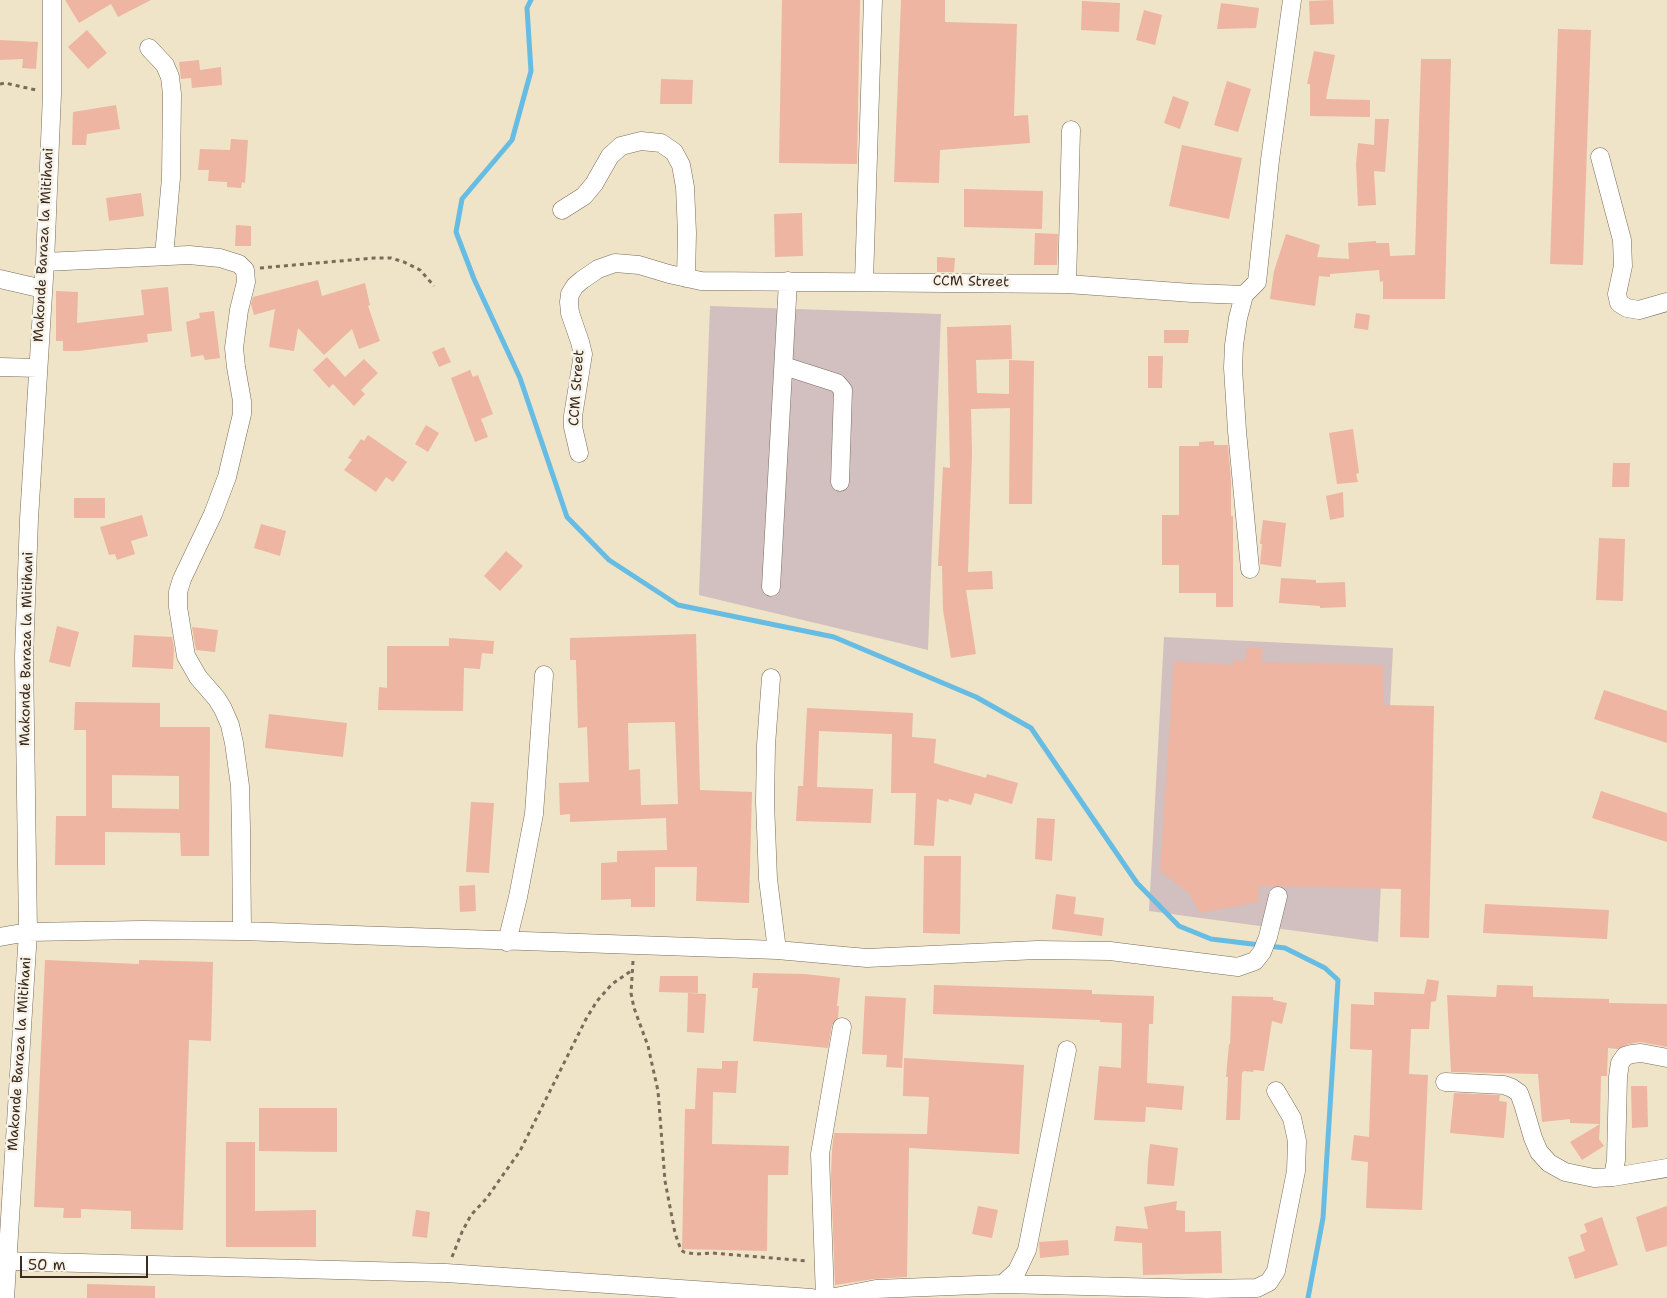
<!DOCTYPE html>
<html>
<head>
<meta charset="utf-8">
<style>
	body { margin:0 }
	#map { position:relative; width:1667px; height:1298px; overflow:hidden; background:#efe4c8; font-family:"Shantell Sans",sans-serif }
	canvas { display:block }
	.scale { position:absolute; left:20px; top:1256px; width:128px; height:22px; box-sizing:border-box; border:2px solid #3b2a1e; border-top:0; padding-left:6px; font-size:15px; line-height:18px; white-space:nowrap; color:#3b2a1e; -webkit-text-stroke:4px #f7f3e8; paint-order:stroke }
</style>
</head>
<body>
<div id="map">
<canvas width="1667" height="1298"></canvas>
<div class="scale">50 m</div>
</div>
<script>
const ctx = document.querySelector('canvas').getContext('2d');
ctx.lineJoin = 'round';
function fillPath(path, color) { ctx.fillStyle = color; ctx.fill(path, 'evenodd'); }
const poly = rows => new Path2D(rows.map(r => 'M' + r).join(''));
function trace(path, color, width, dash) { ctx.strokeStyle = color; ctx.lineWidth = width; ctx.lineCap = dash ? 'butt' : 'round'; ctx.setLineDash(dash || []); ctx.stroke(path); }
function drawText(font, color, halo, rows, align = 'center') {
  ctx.font = font + ' "Shantell Sans",sans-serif'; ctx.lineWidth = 5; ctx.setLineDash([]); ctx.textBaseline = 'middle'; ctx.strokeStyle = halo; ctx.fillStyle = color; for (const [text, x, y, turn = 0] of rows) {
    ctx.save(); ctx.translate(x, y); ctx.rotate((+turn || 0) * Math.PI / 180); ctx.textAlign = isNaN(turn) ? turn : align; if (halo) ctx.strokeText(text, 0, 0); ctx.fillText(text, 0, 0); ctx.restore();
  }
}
fillPath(poly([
	[710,306,941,314,928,650,699,595],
	[1164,637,1393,648,1378,942,1149,911]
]), '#d2bfc0');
trace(poly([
	[531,0,527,8,531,71,512,140,462,199,456,232,474,279,520,378,567,517,609,560,678,605,834,637,976,697,1031,728,1137,883,1179,926,1211,939,1285,948,1325,968,1338,980,1323,1218,1308,1298]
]), '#67bce3', 5);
fillPath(poly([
	[65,0,151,0,118,17,111,4,79,23],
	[782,0,860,0,857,164,779,163],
	[901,0,945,0,945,22,1017,24,1014,116,1028,115,1030,143,940,150,939,183,894,182],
	[1333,0,1334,24,1310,25,1309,1],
	[1082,1,1120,3,1119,32,1081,30],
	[1221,3,1259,8,1256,28,1217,29],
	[1144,10,1162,15,1155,45,1136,40],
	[1558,29,1591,30,1583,265,1550,264],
	[87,30,107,53,88,69,68,47],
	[0,40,38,42,36,69,22,68,23,59,0,60],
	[1314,51,1335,55,1326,99,1370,100,1370,117,1310,116,1310,84,1307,84],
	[1421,59,1451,59,1445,299,1383,299,1383,281,1380,282,1379,270,1330,274,1330,277,1319,276,1315,306,1270,299,1274,271,1286,234,1320,245,1317,257,1349,259,1348,243,1376,241,1376,243,1389,243,1390,256,1415,255],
	[199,60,200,70,221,67,222,85,192,88,191,78,181,79,179,62],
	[661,79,693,80,692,104,660,104],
	[1227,81,1251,89,1238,132,1214,125],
	[1173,96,1189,102,1180,129,1164,123],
	[116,105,120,129,87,134,86,145,72,145,73,112],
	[1375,119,1389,119,1385,172,1374,171,1376,205,1358,206,1356,164,1358,143,1374,145],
	[231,139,248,140,245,183,242,182,241,188,227,187,227,182,208,181,209,170,198,170,200,149,230,150],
	[1182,145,1242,158,1229,219,1169,206],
	[964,189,1043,191,1042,229,964,227],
	[141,193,144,216,109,221,106,198],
	[802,213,803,256,775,257,774,214],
	[236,225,251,226,251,246,235,246],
	[1035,233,1058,234,1057,265,1034,265],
	[937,257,955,258,954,272,937,272],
	[318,280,322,296,365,283,370,305,368,306,380,341,359,349,352,329,324,355,298,328,294,351,269,347,275,309,254,315,251,304,253,297],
	[168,287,172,331,147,334,148,342,79,351,63,351,63,341,56,341,56,291,78,292,77,323,144,315,141,290],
	[214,311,220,358,205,360,203,355,191,357,186,322,200,318,199,313],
	[1356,313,1370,315,1368,330,1354,328],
	[1011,325,1012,359,976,360,977,393,1009,394,1009,360,1034,361,1032,504,1009,504,1010,408,971,409,972,453,968,572,992,571,993,589,966,590,976,654,951,658,943,610,942,566,938,566,943,467,950,468,947,327],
	[1164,330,1189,330,1188,343,1164,343],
	[444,347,451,362,439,367,432,352],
	[1148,356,1163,356,1162,388,1148,388],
	[327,357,345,377,364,359,378,373,361,390,365,394,354,406,333,384,329,388,313,370],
	[470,370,473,377,478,375,493,414,481,419,488,437,475,442,451,378],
	[426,425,439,433,428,452,415,444],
	[1353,429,1359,473,1356,474,1358,482,1337,484,1329,433],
	[368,435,407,462,393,482,386,477,376,492,344,470,352,460,348,458,361,439,364,441],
	[1214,441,1214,445,1228,445,1231,481,1231,516,1233,516,1233,607,1216,607,1216,593,1179,593,1179,565,1162,565,1162,515,1179,515,1179,446,1199,446,1199,442],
	[1613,463,1630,463,1629,487,1612,487],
	[1343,492,1344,517,1330,520,1326,496],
	[74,498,105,498,105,518,74,518],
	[142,515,148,536,131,541,135,554,117,560,115,554,109,555,100,527],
	[1263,520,1286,523,1281,567,1260,564,1262,544,1260,544],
	[261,524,286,531,280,556,254,548],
	[1599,538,1625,539,1623,601,1596,600],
	[506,551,523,566,500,591,484,576],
	[1281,578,1316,580,1316,583,1345,582,1346,607,1320,608,1320,606,1279,603],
	[57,626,79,632,70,667,49,662],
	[192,627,218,630,215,652,196,650],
	[696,634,700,790,752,792,749,903,696,901,697,867,655,867,655,907,631,907,631,899,601,900,601,863,617,862,617,851,667,850,666,818,570,822,570,814,560,815,559,783,589,782,587,727,578,728,576,660,570,660,570,638],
	[675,722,678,804,641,805,640,769,629,770,628,723],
	[134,635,172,637,174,648,173,669,132,667],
	[449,638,494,641,493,654,482,653,480,669,464,668,463,711,378,710,379,687,387,688,387,646,449,646],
	[1247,647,1263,649,1261,662,1384,665,1383,705,1434,706,1429,938,1400,937,1401,889,1259,886,1258,902,1200,913,1189,893,1160,871,1174,661,1233,665,1234,660,1245,661],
	[1604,690,1667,711,1667,743,1594,719],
	[75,702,160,703,160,727,210,727,209,856,181,856,180,833,105,832,105,865,55,865,56,816,86,816,86,730,74,730],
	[112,775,179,776,179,809,112,808],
	[807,708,913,713,912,737,936,739,934,763,986,778,987,774,1018,783,1012,804,975,793,971,805,949,799,948,802,937,799,934,846,914,845,916,793,891,793,892,734,819,731,817,787,873,789,871,823,796,821,798,786,803,786],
	[269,714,347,723,343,757,265,748],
	[1601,791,1667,813,1667,842,1592,818],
	[471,802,494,803,489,873,466,872],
	[1037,818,1055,819,1052,861,1035,859],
	[924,856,961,856,960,934,923,933],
	[475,885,476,911,460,912,459,886],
	[1056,894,1076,897,1074,914,1104,918,1102,936,1052,929],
	[1485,904,1609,910,1607,939,1483,933],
	[45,960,139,964,139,960,213,962,211,1041,189,1040,183,1230,131,1229,131,1211,81,1209,81,1218,63,1218,64,1208,34,1207],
	[753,973,805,974,840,978,837,1006,839,1006,838,1018,832,1025,828,1048,753,1041,758,988,752,988],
	[660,976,698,976,698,993,659,992],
	[1427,979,1439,981,1436,1001,1431,1002,1429,1029,1411,1029,1409,1074,1428,1075,1422,1210,1366,1208,1368,1162,1351,1160,1354,1135,1369,1137,1372,1050,1350,1049,1351,1004,1374,1005,1374,992,1424,994],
	[934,985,1092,990,1092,994,1154,996,1153,1024,1149,1024,1147,1083,1184,1086,1182,1110,1146,1107,1145,1122,1094,1120,1099,1066,1121,1068,1122,1023,1100,1022,1100,1020,933,1014],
	[1497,985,1533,986,1533,997,1609,999,1609,1003,1667,1004,1667,1047,1640,1042,1629,1044,1618,1049,1608,1048,1607,1076,1601,1076,1600,1124,1570,1123,1570,1119,1542,1122,1538,1074,1451,1072,1447,995,1496,997],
	[688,993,706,994,704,1033,687,1032],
	[865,996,906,998,902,1068,886,1067,887,1055,862,1054],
	[1232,996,1273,997,1273,1000,1287,1003,1282,1024,1272,1021,1264,1071,1254,1070,1253,1072,1244,1071,1242,1073,1240,1120,1226,1120,1228,1077,1226,1077,1229,1044,1230,1044],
	[904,1058,1024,1065,1019,1154,909,1148,907,1277,874,1279,835,1285,831,1176,832,1150,834,1133,927,1134,929,1097,903,1096],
	[722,1061,738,1061,736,1093,713,1092,712,1144,789,1146,788,1175,768,1175,767,1251,682,1249,685,1109,695,1109,697,1068,722,1069],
	[1631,1086,1647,1086,1648,1127,1632,1128],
	[1454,1093,1500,1095,1499,1101,1507,1102,1504,1138,1450,1133],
	[259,1108,337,1108,337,1152,259,1151],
	[1600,1124,1599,1139,1604,1146,1582,1160,1570,1142],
	[226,1142,255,1142,255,1211,316,1210,316,1247,226,1247],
	[1150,1144,1178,1148,1174,1186,1147,1184,1148,1162],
	[1177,1201,1176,1210,1185,1211,1185,1232,1221,1231,1222,1273,1143,1275,1142,1243,1114,1241,1116,1226,1148,1229,1144,1207],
	[978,1206,998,1210,992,1238,972,1234],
	[1667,1206,1667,1246,1646,1252,1636,1217],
	[416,1210,430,1212,427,1238,412,1236],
	[1602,1217,1618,1265,1575,1279,1568,1257,1585,1251,1580,1235,1587,1232,1584,1224],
	[1068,1240,1069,1255,1040,1258,1039,1242],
	[87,1284,155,1286,155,1298,87,1298]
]), '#edb5a2');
const minor = poly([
	[149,48,165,65,170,77,172,94,171,178,164,256],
	[1600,157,1622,240,1623,266,1617,294,1619,303,1627,308,1639,310,1667,302],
	[562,210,584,196,594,184,610,156,621,146,641,141,661,143,674,152,681,165,685,187,687,233,686,278],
	[45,262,189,255,220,258,239,264,245,270,246,282,239,310,234,348,236,367,242,401,242,414,227,477,213,514,182,579,178,592,178,607,186,656,198,677,217,699,223,709,230,725,234,743,240,786,241,828,242,931],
	[0,279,43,289],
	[864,281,873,0],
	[1067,284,1071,130],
	[1244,295,1238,318,1234,345,1233,368,1237,431,1250,569],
	[784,366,837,383,843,390,840,482],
	[0,367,38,368],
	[579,453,573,427,573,416,583,354,580,342,570,313,569,302,570,294,575,286,582,280,598,269,615,263,639,265,669,274,701,281,1067,284,1192,293,1244,295,1257,282,1270,160,1292,0],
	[771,587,788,281],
	[771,678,766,745,765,802,768,879,777,950],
	[0,937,28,932,141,930,242,931,777,950,867,958,1037,950,1110,951,1238,967,1255,961,1262,952,1268,937,1278,896],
	[507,942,518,897,534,814,544,675],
	[1445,1082,1504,1085,1512,1088,1519,1093,1523,1104,1533,1138,1539,1152,1549,1163,1565,1172,1594,1178,1613,1177,1667,1168],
	[1613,1177,1616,1160,1618,1077,1620,1063,1625,1056,1632,1054,1641,1053,1667,1058],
	[7,1261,446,1273,812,1298],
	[1003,1284,1206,1289,1257,1288,1269,1282,1276,1271,1296,1171,1297,1141,1292,1118,1276,1091],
	[5,1298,28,932,24,656,29,519,45,262,52,94,52,0],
	[825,1298,820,1154,842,1027],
	[830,1298,876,1289,1003,1284,1017,1271,1027,1250,1067,1050]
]);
trace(minor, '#7a6b5a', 19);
trace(poly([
	[0,84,5,83,36,90],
	[260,268,374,258,391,258,404,262,420,270,434,286],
	[633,961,631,993,634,1008,648,1046,658,1091,665,1181,675,1233,681,1250,684,1252,695,1254,712,1253,808,1261],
	[452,1257,462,1232,471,1215,486,1199,520,1151,586,1019,597,1001,612,984,631,971]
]), '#7a6b5a', 3, [4, 4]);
trace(minor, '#fff', 18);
drawText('14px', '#3b2a1e', '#f7f3e8', [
	["Makonde Baraza la Mitihani",44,245,-87],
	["CCM Street",971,282,1],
	["CCM Street",577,388,-86],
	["Makonde Baraza la Mitihani",27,649,-89],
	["Makonde Baraza la Mitihani",20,1054,-86]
]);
</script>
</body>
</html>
